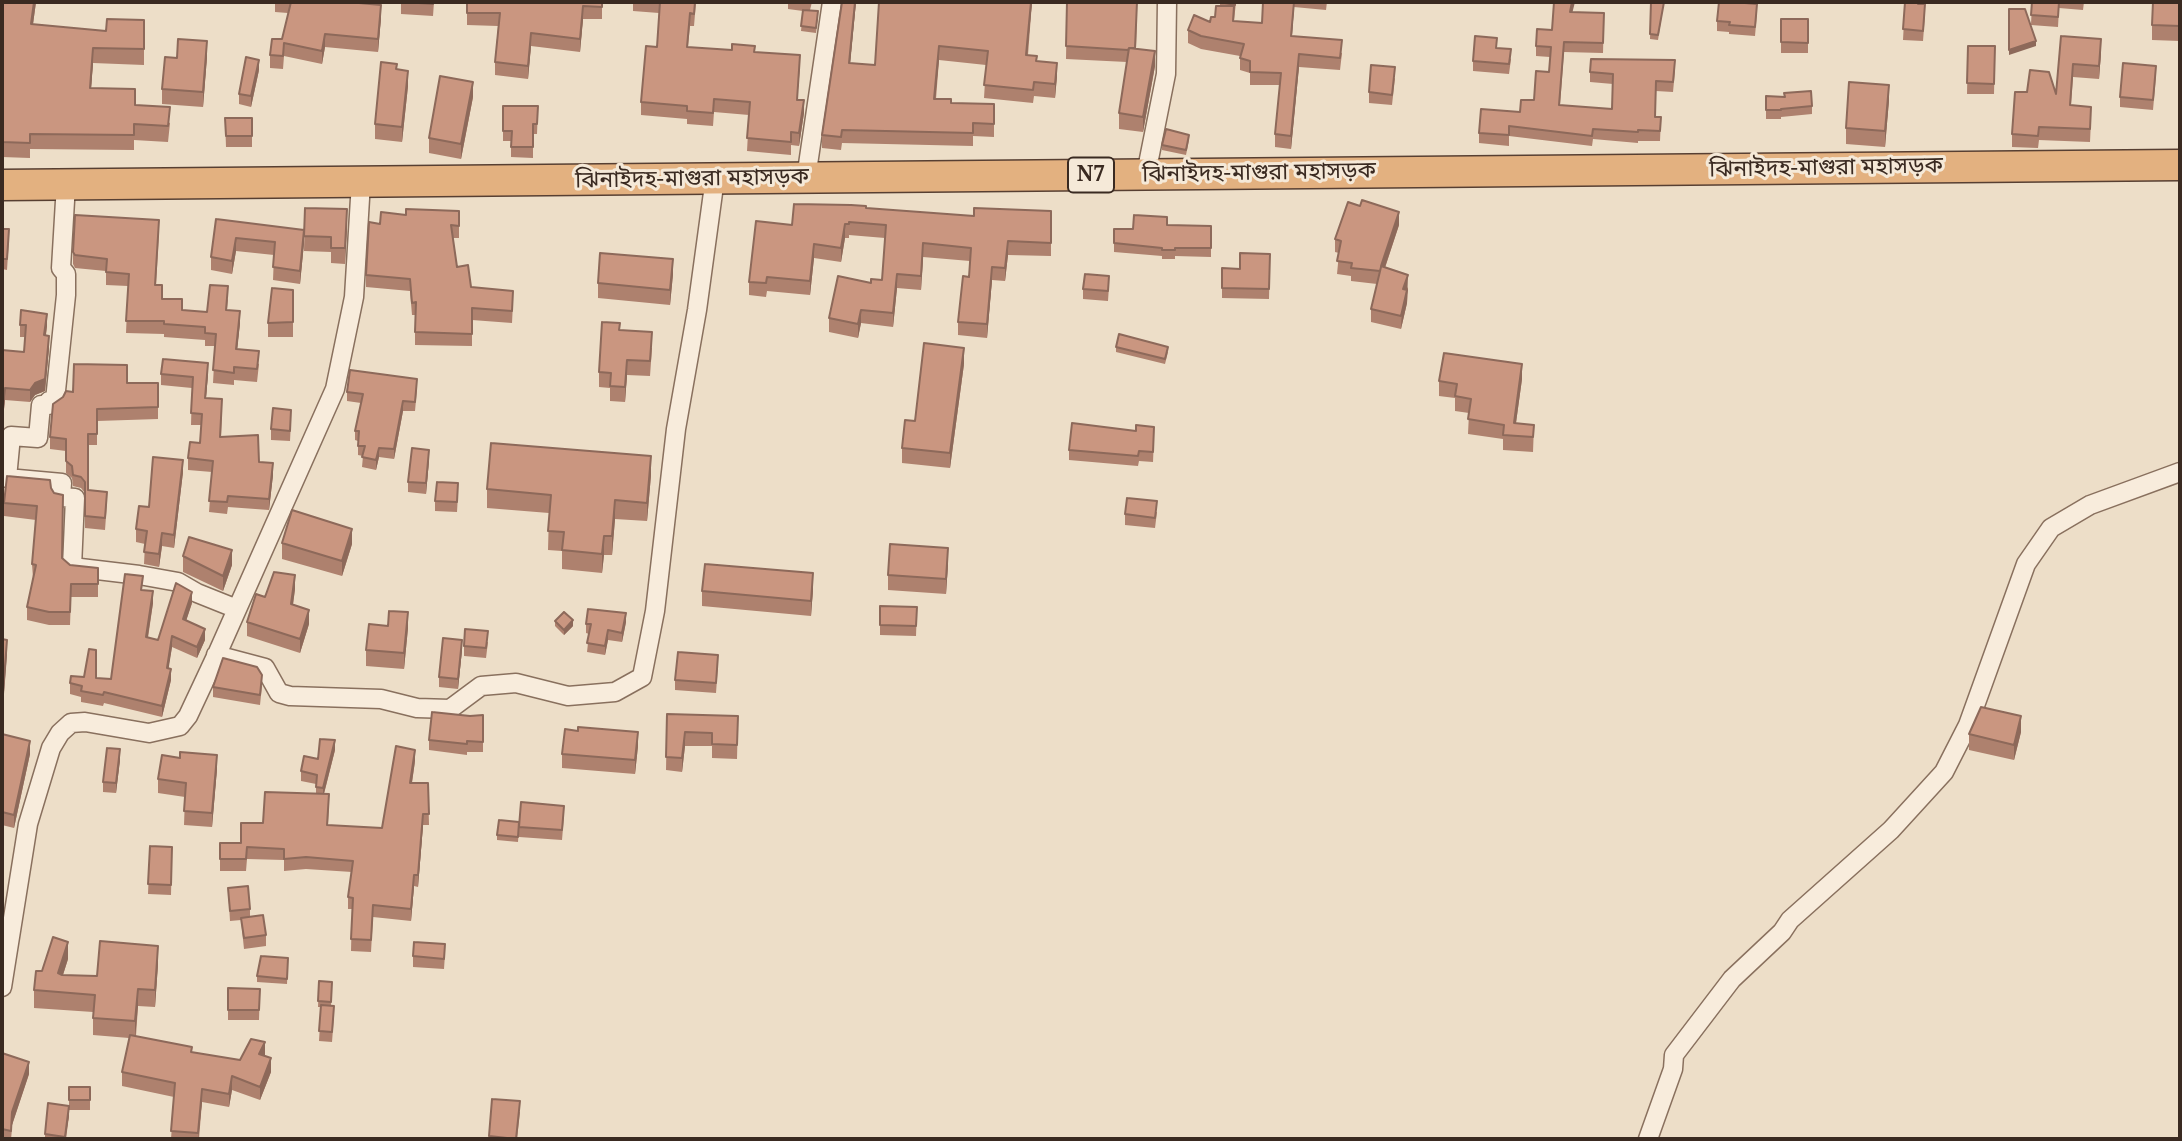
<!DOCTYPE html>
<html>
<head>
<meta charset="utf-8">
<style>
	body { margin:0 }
	#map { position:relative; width:2182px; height:1141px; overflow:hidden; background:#eddec8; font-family:"Noto Serif",serif }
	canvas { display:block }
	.frame { position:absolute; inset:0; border:4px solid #3a2a21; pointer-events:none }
</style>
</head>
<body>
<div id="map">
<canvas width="2182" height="1141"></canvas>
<div class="frame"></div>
</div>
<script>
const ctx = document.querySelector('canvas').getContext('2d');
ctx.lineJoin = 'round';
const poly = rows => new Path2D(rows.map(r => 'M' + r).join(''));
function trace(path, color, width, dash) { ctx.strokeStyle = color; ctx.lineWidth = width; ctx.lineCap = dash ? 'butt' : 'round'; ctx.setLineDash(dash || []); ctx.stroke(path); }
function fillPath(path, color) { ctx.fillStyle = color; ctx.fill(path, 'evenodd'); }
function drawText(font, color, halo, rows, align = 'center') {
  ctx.font = font + ' "Noto Serif","Noto Sans Bengali",serif'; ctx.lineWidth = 6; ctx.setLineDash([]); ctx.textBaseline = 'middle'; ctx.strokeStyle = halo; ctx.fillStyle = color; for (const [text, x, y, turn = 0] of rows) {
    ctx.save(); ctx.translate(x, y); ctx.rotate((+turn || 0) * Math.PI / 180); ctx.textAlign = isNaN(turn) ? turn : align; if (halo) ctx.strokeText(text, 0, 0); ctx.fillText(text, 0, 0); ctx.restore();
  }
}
const minor = poly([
	[1146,174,1166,74,1167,2],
	[806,178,832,2],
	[66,184,61,268,66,274,66,295,55,400,49,401,49,405,41,405,38,438,11,436,7,478,62,483,61,497,75,498,72,567,139,575,178,582,197,593,237,609],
	[216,655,265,668,279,693,290,696,381,699,417,708,450,709,481,686,516,683,568,696,615,692,642,677,655,611,676,429,697,310,715,178],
	[2,987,28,824,51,748,60,733,71,723,85,722,149,733,180,726,188,716,218,652,335,389,354,297,361,182],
	[1648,1139,1673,1069,1674,1055,1732,979,1782,932,1790,920,1891,830,1944,772,1968,725,2026,564,2051,528,2090,505,2180,472]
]);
const trunk = poly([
	[2,185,2180,165]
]);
trace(minor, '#89705e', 21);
trace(trunk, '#573f32', 33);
trace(minor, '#f8ecdc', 18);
trace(trunk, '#e3b180', 30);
fillPath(poly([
	[2,2,36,2,33,24,106,31,144,20,144,65,93,63,91,88,135,105,170,123,168,142,134,140,134,150,30,149,30,158,2,157],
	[275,2,350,2,381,18,378,52,325,47,322,64,284,56,283,69,270,68,270,55,282,39,288,13,275,12],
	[401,2,434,2,433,16,401,14],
	[467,2,602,2,602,19,583,19,580,52,531,46,528,79,495,75,495,62,498,26,467,25],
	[633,2,696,2,694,26,690,26,688,47,755,52,800,68,797,100,804,113,799,146,791,145,791,155,747,151,749,115,714,112,713,126,687,124,687,119,641,115,641,102,657,47,659,13,633,11],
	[788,2,812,2,810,10,818,16,816,33,801,31,803,11,788,9],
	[842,2,856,2,850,63,875,65,1032,2,1028,55,1057,76,1055,98,1034,96,1033,103,984,98,986,65,939,60,936,99,951,103,994,104,994,137,973,136,973,146,842,143,841,150,822,148,822,135],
	[1067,2,1137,15,1136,49,1155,66,1143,132,1119,129,1119,113,1127,62,1066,59],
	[1220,2,1236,2,1234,21,1262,23,1277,2,1327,2,1326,10,1294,7,1292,36,1342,53,1340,70,1299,67,1291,149,1275,147,1275,134,1280,85,1250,85,1250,73,1240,70,1240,56,1201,49,1188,43,1188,30,1210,22,1215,17,1220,6],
	[1651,2,1664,2,1658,40,1650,39],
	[1746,2,1746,3,1757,13,1755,36,1729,34,1729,32,1717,31,1717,21],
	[1905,2,1919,2,1919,4,1925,15,1923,41,1903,40],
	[2032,2,2084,2,2083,10,2059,8,2058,27,2031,25],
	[2180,2,2180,41,2152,40,2152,25],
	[1572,12,1604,13,1603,53,1564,52,1560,105,1612,109,1613,84,1590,82,1590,72,1675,71,1673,92,1656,91,1656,117,1661,117,1660,141,1638,141,1638,143,1593,139,1592,146,1509,136,1509,146,1479,143,1479,133,1520,112,1534,100,1549,72,1550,57,1536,56,1536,46,1552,30],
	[1781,19,1808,19,1808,53,1781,53],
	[2061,36,2101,52,2099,79,2073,77,2071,105,2091,120,2090,142,2039,140,2038,148,2012,147,2012,134,2056,94],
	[1968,46,1995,46,1994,94,1967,94],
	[1497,48,1511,59,1509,74,1473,71,1473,61],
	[207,57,203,107,162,104,162,89],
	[397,69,408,86,402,142,375,139,375,124],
	[259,70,251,107,239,104,239,94],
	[2156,76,2153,110,2120,107,2120,97],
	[1395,78,1392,105,1369,103,1369,92],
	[1766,96,1785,97,1812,106,1812,114,1781,117,1781,119,1766,119],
	[473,97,461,159,429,153,429,138],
	[1889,100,1885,147,1846,144,1846,128],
	[503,106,538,106,537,134,533,134,533,158,511,157,511,141,503,141],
	[225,118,252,118,252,147,226,147],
	[1189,140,1186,155,1162,150,1162,145],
	[305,208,347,224,345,264,331,263,331,252,304,251],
	[866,208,974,216,1051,211,1051,256,1008,255,1005,281,992,280,987,338,958,335,958,322,969,277,970,261,923,257,921,290,897,288,893,327,861,323,858,338,829,332,829,318,871,283,882,280,885,238,849,235,849,238,845,238,841,262,814,258,810,295,767,291,766,297,749,295,749,282,792,225],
	[216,219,304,243,300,284,273,280,274,255,236,251,232,274,211,270,211,257],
	[459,223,459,238,453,238,457,267,471,287,513,303,512,323,472,320,472,346,415,345,415,315,412,315,410,291,366,287,366,275,380,224],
	[1167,225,1211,226,1211,257,1175,256,1175,259,1162,259,1162,256,1114,252,1114,229,1133,229],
	[1399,225,1385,268,1408,288,1407,303,1401,329,1371,322,1371,309,1377,284,1351,281,1351,276,1337,274,1339,253,1335,252,1335,239],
	[2,229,9,239,7,270,2,269],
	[159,233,156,285,162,299,182,310,207,312,228,299,227,310,240,323,237,349,259,364,257,382,234,380,234,385,213,383,215,346,205,346,205,340,164,337,164,334,126,333,128,286,106,285,106,271,75,268,73,264,73,252],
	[1270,254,1269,299,1222,298,1222,268,1240,269],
	[673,274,670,305,598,298,598,283],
	[1109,286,1108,301,1083,299,1083,289],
	[293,290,293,337,268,337,268,323],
	[20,325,47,326,46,335,49,348,45,391,35,395,30,402,5,400,2,427,2,350,24,352,25,337,20,337],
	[620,331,652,348,650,376,627,375,625,402,610,401,610,388,599,387,599,372],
	[1116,347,1168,352,1165,364,1116,352],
	[964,364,950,468,902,463,902,448,915,421],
	[161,374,208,374,206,398,222,410,221,437,259,462,273,475,269,510,228,507,227,514,209,512,212,472,188,470,188,458,200,443,201,425,191,425,192,388,161,385],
	[1522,379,1516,423,1534,425,1533,452,1503,450,1503,439,1468,434,1469,413,1455,411,1455,398,1439,396,1439,381],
	[127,383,158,383,158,419,97,421,97,445,88,445,88,490,107,503,105,530,85,528,85,493,81,488,73,486,72,478,66,473,66,451,50,449,50,437,73,392],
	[417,389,415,411,403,411,394,459,379,457,376,470,362,467,363,456,358,455,358,441,355,440,355,431,361,403,347,401,347,392],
	[291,421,290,441,271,440,271,429],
	[1154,437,1153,462,1139,461,1138,466,1069,460,1069,450],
	[429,460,426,494,408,492,408,482],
	[183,472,174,548,162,546,159,567,144,564,145,544,136,542,136,529,149,507],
	[651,475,647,521,615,519,612,555,604,555,602,573,562,569,562,551,548,550,549,513,487,508,487,489],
	[50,480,62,558,70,565,98,568,98,597,71,597,70,625,49,625,27,620,27,607,33,578,32,564,36,520,4,516,4,503],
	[458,494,457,512,435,511,435,501],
	[1157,512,1155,528,1125,525,1125,514],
	[282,543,352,544,342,576,282,559],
	[183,556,232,565,223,591,183,572],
	[948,564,946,594,888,590,888,575],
	[295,589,293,605,309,624,300,653,247,636,247,622,265,597],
	[813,589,811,616,702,606,702,591],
	[142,590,153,603,148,638,158,640,192,603,186,621,205,640,197,658,172,647,168,669,171,680,162,717,104,703,103,706,81,702,81,697,70,694,70,683,84,677,111,679],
	[880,606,917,607,916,636,880,635],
	[555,621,573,626,564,635,555,626],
	[626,622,622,642,608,640,605,655,587,652,589,634,586,633,586,624],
	[388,626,408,628,404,669,366,666,366,650],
	[488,642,486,658,464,656,464,646],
	[462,650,458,689,439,687,439,677],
	[718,665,716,693,675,690,675,680],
	[262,686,260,705,213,697,213,687],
	[667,714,738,716,737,759,712,758,712,746,685,746,682,772,666,770],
	[483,715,483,752,467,752,467,755,429,750,429,740,470,716],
	[2021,732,2014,760,1969,750,1969,734],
	[2,734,30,754,14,828,2,825],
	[638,746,635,774,562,768,562,754],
	[335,750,324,794,329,806,328,825,382,828,415,761,412,783,428,783,429,825,423,825,418,887,414,886,411,921,373,917,371,952,351,951,352,909,348,909,348,897,352,872,306,869,284,871,284,860,247,859,246,871,220,871,220,843,241,843,263,823,316,794,316,784,301,781,301,771],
	[180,758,217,769,212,827,184,825,185,797,158,793,158,779],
	[120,760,116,793,103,792,103,782],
	[564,816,562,840,519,837,519,827,518,842,497,840,497,835,519,827],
	[150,846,172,847,171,895,148,894],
	[228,888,250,909,250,917,266,935,266,946,244,949,241,920,230,921],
	[445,954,444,969,413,967,413,956],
	[288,958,287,984,257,982,257,976],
	[68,959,63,975,97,976,158,964,155,1007,138,1006,136,1036,192,1052,240,1060,264,1056,271,1072,260,1100,232,1090,229,1107,202,1102,199,1139,171,1139,174,1097,122,1086,122,1072,129,1038,93,1035,93,1012,34,1008,34,990,42,971],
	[319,981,332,982,331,1006,334,1016,332,1042,319,1041,321,1007,318,1007],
	[228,988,260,989,259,1020,228,1020],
	[2,1054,29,1074,12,1125,11,1139,2,1139],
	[69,1087,90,1087,90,1110,69,1110],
	[492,1099,520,1112,517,1139,489,1139],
	[69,1116,66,1139,45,1139,45,1134]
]), '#ae816e');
fillPath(poly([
	[34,2,36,2,31,39,31,24],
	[855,2,856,2,849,76,849,63],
	[1031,2,1032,2,1026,68,1026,55],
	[1294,2,1294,7,1291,49,1291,36],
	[1572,2,1575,2,1570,22,1570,12],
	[381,5,381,18,378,52,378,39],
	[583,6,583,19,580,52,580,39],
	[531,33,531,46,528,79,528,66],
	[325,34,325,47,322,64,322,51],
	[2101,39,2101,52,2099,79,2099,66],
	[207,41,207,57,203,107,203,92],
	[2036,41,2036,46,2009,55,2009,50],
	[939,46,939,60,934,112,934,99],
	[93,48,93,63,90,103,90,88],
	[1155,51,1155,66,1143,132,1143,117],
	[1299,54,1299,67,1291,149,1291,136],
	[259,60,259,70,251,107,251,96],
	[1057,63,1057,76,1055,98,1055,84],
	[408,71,408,86,402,142,402,127],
	[473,82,473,97,461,159,461,144],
	[1889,85,1889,100,1885,147,1885,131],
	[804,100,804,113,799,146,799,133],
	[347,209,347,224,345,264,345,248],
	[1399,212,1399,225,1381,279,1381,266],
	[845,224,845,238,841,262,841,248],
	[304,230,304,243,300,284,300,271],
	[236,238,236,251,232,274,232,261],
	[1008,241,1008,255,1005,281,1005,268],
	[923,243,923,257,921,290,921,276],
	[814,244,814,258,810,295,810,281],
	[673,259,673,274,670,305,670,290],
	[992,267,992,280,987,338,987,324],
	[897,274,897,288,893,327,893,313],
	[1408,275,1407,303,1401,329,1403,289],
	[861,310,861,323,858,338,858,324],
	[240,311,240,323,236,362,236,349],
	[47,314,47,326,44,347,44,335],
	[49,336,49,348,45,391,35,395,30,402,30,390],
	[964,348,964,364,950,468,950,453],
	[627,360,627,375,625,402,625,387],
	[208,363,208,374,205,409,205,398],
	[1522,364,1522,379,1514,437,1514,423],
	[5,388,5,400,2,427,2,415],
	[403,401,403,411,394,459,394,449],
	[379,448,379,457,376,470,376,460],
	[429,450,429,460,426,494,426,483],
	[651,456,651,475,647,521,647,503],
	[183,460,183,472,174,548,174,535],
	[273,463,273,475,269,510,269,499],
	[615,500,615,519,612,555,612,536],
	[352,529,352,544,342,576,342,561],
	[162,533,162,546,159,567,159,554],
	[604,536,604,555,602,573,602,554],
	[948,548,948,564,946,594,946,579],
	[232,550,232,565,223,591,223,576],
	[813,573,813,589,811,616,811,601],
	[295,575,295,589,291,618,291,604],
	[153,591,153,603,146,648,146,637],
	[192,592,192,603,183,630,183,619],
	[309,610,309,624,300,653,300,639],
	[408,612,408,628,404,669,404,653],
	[626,613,626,622,622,642,622,633],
	[573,620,573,626,564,635,564,630],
	[205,629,205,640,197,658,197,647],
	[608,630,608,640,605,655,605,646],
	[172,636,172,647,167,679,167,668],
	[7,640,7,655,3,707,3,692],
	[462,640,462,650,458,689,458,679],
	[171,669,171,680,162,717,162,706],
	[2021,716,2021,732,2014,760,2014,745],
	[638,732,638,746,635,774,635,760],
	[685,732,685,746,682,772,682,758],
	[335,740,335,750,323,797,323,788],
	[30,741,30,754,14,828,14,815],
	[120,749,120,760,116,793,116,783],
	[415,750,415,761,410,795,410,783],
	[217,755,217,769,212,827,212,813],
	[423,814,423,825,418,887,418,875],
	[414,875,414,886,411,921,411,909],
	[68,942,68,959,58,990,58,973],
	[158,946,158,964,155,1007,155,990],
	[138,989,138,1006,135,1039,135,1021],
	[265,1042,265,1055,259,1068,259,1054],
	[271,1058,271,1072,260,1100,260,1087],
	[29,1062,29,1074,12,1125,11,1139,12,1112],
	[232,1076,232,1090,229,1107,229,1094],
	[202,1089,202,1102,198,1139,198,1133],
	[69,1106,69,1116,65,1139]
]), '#8d695a');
const building = poly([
	[2,2,34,2,31,24,106,31,107,19,144,20,144,49,93,48,90,88,135,89,135,105,170,107,168,126,134,124,134,135,30,134,30,143,2,142,2,2],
	[291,2,348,2,381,5,378,39,325,34,322,51,284,43,283,56,270,55,272,39,282,39,291,2],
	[404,2,433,2,433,4,404,2],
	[467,2,602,2,602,7,583,6,580,39,531,33,528,66,495,62,500,13,467,13,467,2],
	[660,2,695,2,694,14,690,13,687,47,732,50,732,44,755,46,754,52,800,55,797,100,804,100,799,133,791,132,791,142,747,138,750,102,714,99,713,113,687,111,687,106,641,102,646,46,657,47,660,2],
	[842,2,855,2,849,63,875,65,879,2,1031,2,1026,55,1037,56,1036,61,1057,63,1055,84,1034,82,1033,90,984,85,988,51,939,46,934,99,951,99,951,103,994,104,994,124,973,123,973,133,842,130,841,137,822,135,842,2],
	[1067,2,1137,2,1135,48,1129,48,1128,50,1066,46,1067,2],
	[1220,2,1235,2,1235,5,1220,2],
	[1263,2,1277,3,1277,2,1294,2,1291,36,1342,40,1340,58,1299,54,1291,136,1275,134,1281,73,1250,72,1250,61,1240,58,1244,44,1201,36,1188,30,1194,15,1210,22,1211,17,1215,17,1216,6,1234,6,1233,21,1262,23,1263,2],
	[1554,2,1572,2,1570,12,1604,13,1603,43,1564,42,1559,105,1612,109,1613,74,1590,72,1591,59,1675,60,1673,82,1656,81,1655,117,1661,117,1660,131,1638,130,1638,132,1593,129,1592,136,1509,126,1509,135,1479,133,1481,109,1520,112,1521,100,1534,100,1536,71,1549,72,1551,47,1536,46,1537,29,1552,30,1554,2],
	[1651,2,1664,2,1658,35,1650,34,1651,2],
	[1719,2,1745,2,1745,3,1757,4,1755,27,1729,25,1730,22,1717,21,1719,2],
	[1905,2,1918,2,1918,4,1925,4,1923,31,1903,29,1905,2],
	[2032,2,2059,2,2058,17,2031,15,2032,2],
	[2153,2,2180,2,2180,26,2152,25,2153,2],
	[2009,9,2025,9,2036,41,2009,50,2009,9],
	[803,10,818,11,816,28,801,26,803,10],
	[1781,19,1808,19,1808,43,1781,42,1781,19],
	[1475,36,1497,38,1496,48,1511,49,1509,64,1473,61,1475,36],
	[2061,36,2101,39,2099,66,2073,64,2070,105,2091,107,2090,129,2039,127,2038,136,2012,134,2015,92,2027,92,2030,70,2049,72,2056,94,2061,36],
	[178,39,207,41,203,92,162,89,165,57,177,58,178,39],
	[1968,46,1995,46,1994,84,1967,83,1968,46],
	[1129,48,1155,51,1143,117,1119,113,1129,48],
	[246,57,259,60,251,96,239,94,246,57],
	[381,62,397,64,396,69,408,71,402,127,375,124,381,62],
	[2123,63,2156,66,2153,100,2120,97,2123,63],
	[1371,65,1395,67,1392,95,1369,92,1371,65],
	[440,76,473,82,461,144,429,138,440,76],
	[1849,82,1889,85,1885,131,1846,128,1849,82],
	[1811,91,1812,106,1781,109,1781,110,1766,110,1766,96,1785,97,1784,93,1811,91],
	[503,106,538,106,537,124,533,124,533,147,511,147,512,131,503,131,503,106],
	[225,118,252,118,252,136,226,136,225,118],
	[1166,129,1189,135,1186,150,1162,145,1166,129],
	[1362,200,1399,212,1381,266,1408,275,1403,289,1407,290,1401,316,1371,309,1381,267,1380,271,1351,268,1352,263,1337,261,1341,241,1335,239,1348,202,1360,206,1362,200],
	[794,204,851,205,866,206,866,208,974,216,974,208,1051,211,1051,243,1008,241,1005,268,992,267,987,324,958,322,963,276,969,277,971,248,923,243,921,276,897,274,893,313,861,310,858,324,829,318,838,276,871,283,871,279,882,280,886,225,849,222,849,224,845,224,841,248,814,244,810,281,767,277,766,283,749,282,756,221,792,225,794,204],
	[305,208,347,209,345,248,331,248,331,237,304,236,305,208],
	[406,209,459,211,459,226,451,225,457,267,468,265,471,287,513,291,512,311,472,308,472,334,415,332,416,302,412,303,410,279,366,275,369,222,380,224,381,212,406,215,406,209],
	[75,215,159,220,155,285,162,285,162,299,182,299,182,310,207,312,210,285,228,286,226,310,240,311,236,349,259,351,257,369,234,367,234,373,213,370,216,334,205,333,205,327,164,324,164,321,126,321,129,274,106,272,107,259,75,255,73,252,75,215],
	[1134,215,1167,217,1167,225,1211,226,1211,248,1175,248,1175,250,1162,250,1162,248,1114,243,1114,229,1133,229,1134,215],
	[216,219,304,230,300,271,273,267,275,242,236,238,232,261,211,257,216,219],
	[2,229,9,229,7,259,2,259,2,229],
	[600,253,673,259,670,290,598,283,600,253],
	[1240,253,1270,254,1269,289,1222,288,1222,268,1240,269,1240,253],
	[1085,274,1109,276,1108,291,1083,289,1085,274],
	[272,288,293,290,293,322,268,323,272,288],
	[21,310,47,314,44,335,49,336,45,379,35,383,30,390,5,388,2,415,2,350,24,352,26,325,20,325,21,310],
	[602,322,620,323,619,330,652,332,650,361,627,360,625,387,610,386,611,373,599,372,602,322],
	[1119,334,1168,347,1165,359,1116,347,1119,334],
	[924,343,964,348,950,453,902,448,905,420,915,421,924,343],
	[1444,353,1522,364,1514,423,1534,425,1533,437,1503,435,1504,425,1468,419,1471,399,1455,396,1457,384,1439,381,1444,353],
	[163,359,208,363,205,398,222,399,220,437,258,435,259,462,273,463,269,499,228,496,227,502,209,501,213,461,188,458,190,442,200,443,202,414,191,413,193,377,161,374,163,359],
	[74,364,127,365,127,383,158,383,158,407,97,409,97,434,88,434,88,490,107,492,105,518,85,516,85,482,81,477,73,475,72,466,66,461,66,439,50,437,53,404,63,397,66,391,73,392,74,364],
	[350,370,417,379,415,402,403,401,394,449,379,448,376,460,362,457,365,446,358,446,359,431,355,431,363,394,347,392,350,370],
	[273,408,291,410,290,431,271,429,273,408],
	[1072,423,1136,431,1136,425,1154,427,1153,452,1139,451,1138,456,1069,450,1072,423],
	[491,443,651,456,647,503,615,500,612,536,604,536,602,554,562,550,564,532,548,531,551,495,487,489,491,443],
	[412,448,429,450,426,483,408,482,412,448],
	[153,457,183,460,174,535,162,533,159,554,144,552,147,531,136,529,139,506,149,507,153,457],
	[7,476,50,480,51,488,54,493,63,495,62,558,70,565,98,568,98,584,71,584,70,612,49,612,27,607,36,565,32,564,37,506,4,503,7,476],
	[437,482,458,483,457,502,435,501,437,482],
	[1127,498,1157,501,1155,518,1125,514,1127,498],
	[292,510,352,529,342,561,282,543,292,510],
	[189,537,232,550,223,576,183,556,189,537],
	[890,544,948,548,946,579,888,575,890,544],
	[705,564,813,573,811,601,702,591,705,564],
	[274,572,295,575,291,604,309,610,300,639,247,622,256,594,265,597,274,572],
	[125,574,143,576,141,590,153,591,146,637,158,640,176,583,192,592,183,619,205,629,197,647,172,636,167,668,171,669,162,706,104,692,103,695,81,691,82,686,70,683,71,676,84,677,89,649,96,650,96,678,111,679,125,574],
	[880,606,917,607,916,626,880,625,880,606],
	[588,609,626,613,622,633,608,630,605,646,587,643,591,624,586,624,588,609],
	[389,611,408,612,404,653,366,650,369,624,388,626,389,611],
	[564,612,573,620,564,630,555,621,564,612],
	[465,629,488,631,486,648,464,646,465,629],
	[443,638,462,640,458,679,439,677,443,638],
	[2,639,7,640,3,692,2,692,2,639],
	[678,652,718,655,716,683,675,680,678,652],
	[223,658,257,667,262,675,260,695,213,687,223,658],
	[1981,707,2021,716,2014,745,1969,734,1981,707],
	[432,712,470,716,483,715,483,742,467,741,467,744,429,740,432,712],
	[667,714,738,716,737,745,712,744,712,733,685,732,682,758,666,757,667,714],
	[578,727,638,732,635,760,562,754,565,729,578,731,578,727],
	[2,734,30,741,14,815,2,812,2,734],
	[320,739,335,740,323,788,316,787,317,775,301,771,304,756,318,759,320,739],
	[396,746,415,750,410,783,428,783,429,814,423,814,418,875,414,875,411,909,373,905,371,940,351,939,353,898,348,897,353,861,306,857,284,859,284,849,247,847,246,859,220,859,220,843,241,843,241,823,263,823,265,792,329,794,327,825,382,828,396,746],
	[107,748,120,749,116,783,103,782,107,748],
	[180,752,217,755,212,813,184,811,186,783,158,779,162,755,180,758,180,752],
	[521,802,564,806,562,830,519,827,521,802],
	[499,820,519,822,518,837,497,835,499,820],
	[150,846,172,847,171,885,148,884,150,846],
	[248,886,250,909,230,911,228,888,248,886],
	[263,915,266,935,244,938,241,918,263,915],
	[53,937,68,942,58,973,62,975,97,976,100,941,158,946,155,990,138,989,135,1021,93,1018,95,995,34,990,36,971,42,971,53,937],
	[414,942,445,944,444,959,413,956,414,942],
	[261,956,288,958,287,979,257,976,261,956],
	[319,981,332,982,331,1002,318,1001,319,981],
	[228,988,260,989,259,1010,228,1010,228,988],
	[321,1005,334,1006,332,1032,319,1031,321,1005],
	[130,1035,192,1047,191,1052,240,1060,251,1039,265,1042,259,1054,271,1058,260,1087,232,1076,229,1094,202,1089,198,1133,171,1131,175,1083,122,1072,130,1035],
	[2,1053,29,1062,12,1112,11,1131,2,1129,2,1053],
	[69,1087,90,1087,90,1100,69,1100,69,1087],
	[492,1099,520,1101,516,1139,489,1136,492,1099],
	[48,1103,69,1106,65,1137,45,1134,48,1103]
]);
fillPath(building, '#ca9680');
trace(building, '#8d695a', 2);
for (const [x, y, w] of [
	[1091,175,46]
]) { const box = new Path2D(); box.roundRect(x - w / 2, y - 17.5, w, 35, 5); ctx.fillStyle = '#f5e9d8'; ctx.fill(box); trace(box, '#3a2a21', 2); }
drawText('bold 21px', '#3a2a21', null, [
	["N7",1091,175]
]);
drawText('23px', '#3a2a21', '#f5e9d8', [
	["ঝিনাইদহ-মাগুরা মহাসড়ক",1826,168,-1],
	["ঝিনাইদহ-মাগুরা মহাসড়ক",1259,173,-1],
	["ঝিনাইদহ-মাগুরা মহাসড়ক",692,179,-1]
]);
</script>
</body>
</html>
